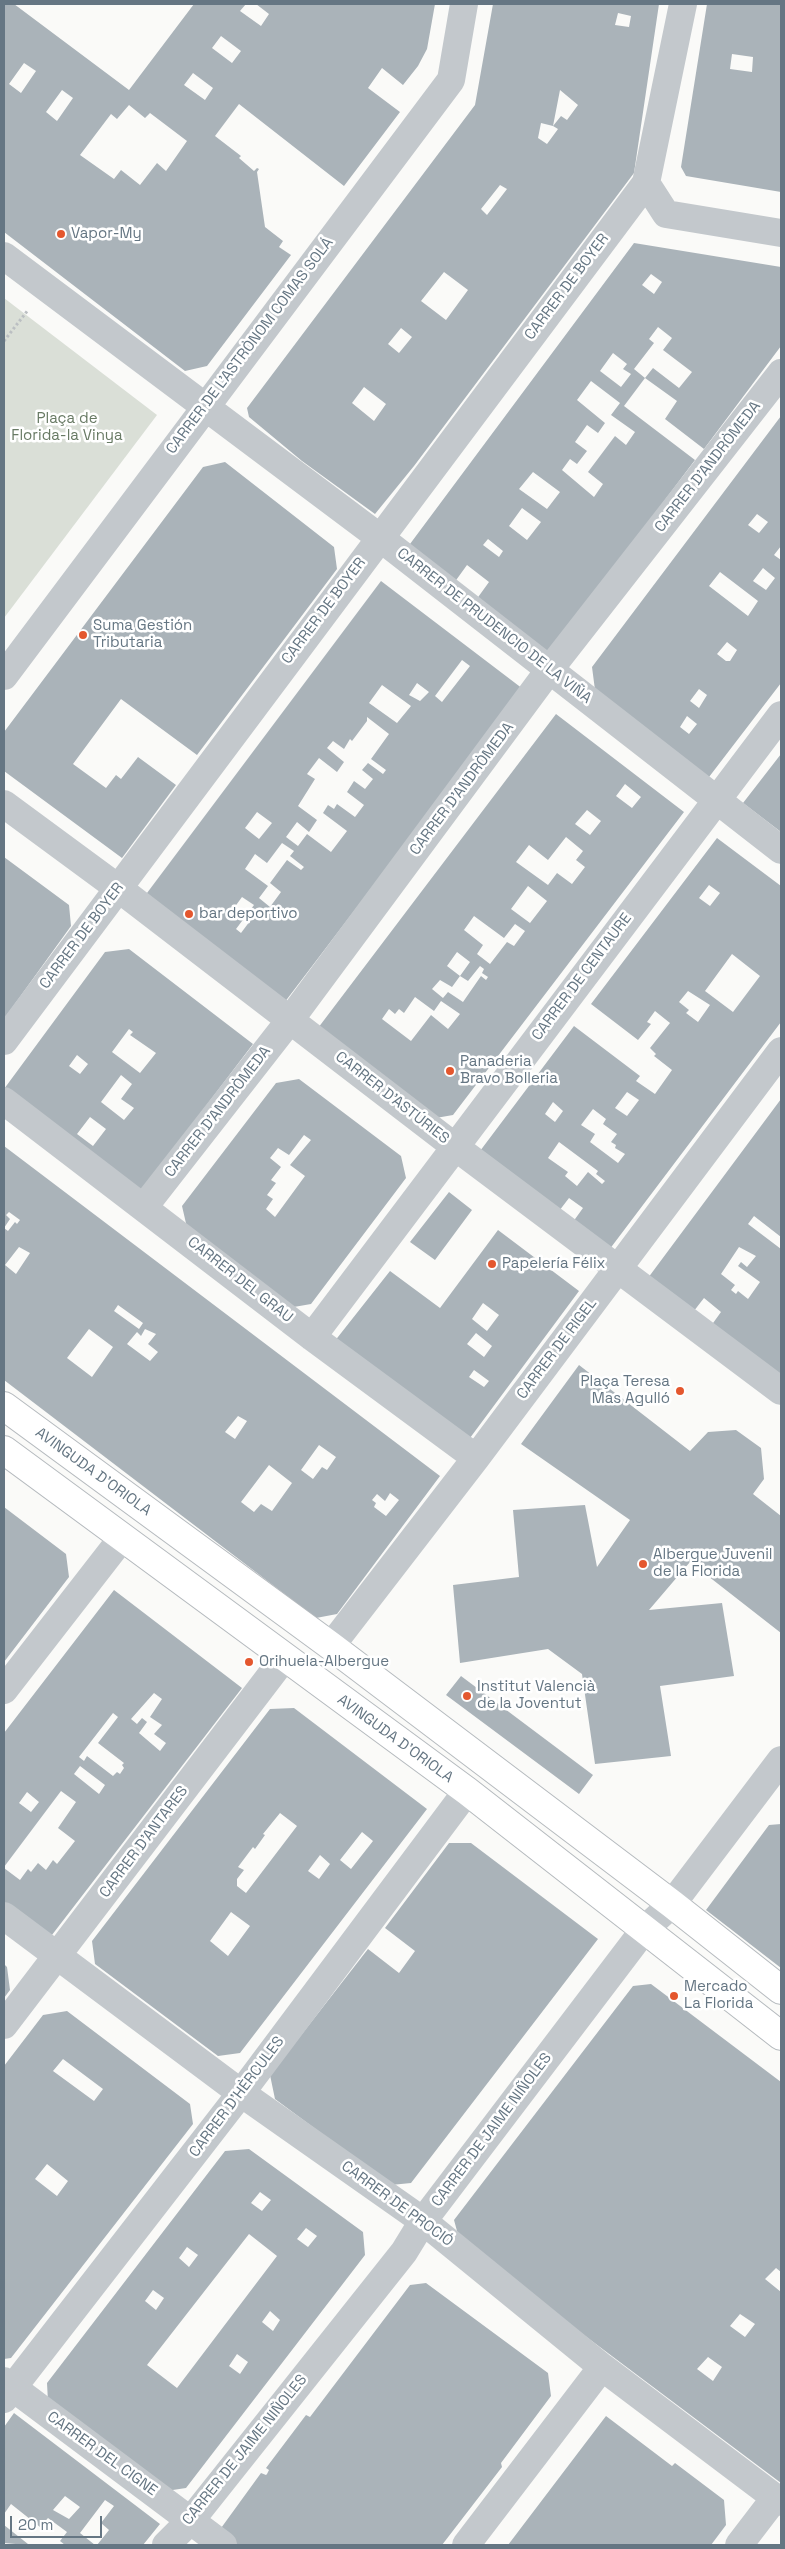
<!DOCTYPE html>
<html>
<head>
<meta charset="utf-8">
<style>
	body { margin:0 }
	#map { position:relative; width:785px; height:2549px; overflow:hidden; background:#fafaf8; font-family:"Space Grotesk",sans-serif }
	canvas { display:block }
	.frame { position:absolute; inset:0; border:5px solid #657683; pointer-events:none }
	.scale { position:absolute; left:10px; top:2516px; width:92px; height:22px; box-sizing:border-box; border:2px solid #657683; border-top:0; padding-left:6px; font-size:15px; line-height:18px; white-space:nowrap; color:#657683; -webkit-text-stroke:4px #fff; paint-order:stroke }
</style>
</head>
<body>
<div id="map">
<canvas width="785" height="2549"></canvas>
<div class="frame"></div>
<div class="scale">20 m</div>
</div>
<script>
const ctx = document.querySelector('canvas').getContext('2d');
ctx.lineJoin = 'round';
function fillPath(path, color) { ctx.fillStyle = color; ctx.fill(path, 'evenodd'); }
const poly = rows => new Path2D(rows.map(r => 'M' + r).join(''));
function trace(path, color, width, dash) { ctx.strokeStyle = color; ctx.lineWidth = width; ctx.lineCap = dash ? 'butt' : 'round'; ctx.setLineDash(dash || []); ctx.stroke(path); }
function drawText(font, color, halo, rows, align = 'center') {
  ctx.font = font + ' "Space Grotesk",sans-serif'; ctx.lineWidth = 5; ctx.setLineDash([]); ctx.textBaseline = 'middle'; ctx.strokeStyle = halo; ctx.fillStyle = color; for (const [text, x, y, turn = 0] of rows) {
    ctx.save(); ctx.translate(x, y); ctx.rotate((+turn || 0) * Math.PI / 180); ctx.textAlign = isNaN(turn) ? turn : align; if (halo) ctx.strokeText(text, 0, 0); ctx.fillText(text, 0, 0); ctx.restore();
  }
}
fillPath(poly([
	[4,298,157,415,4,618]
]), '#dadfd7');
fillPath(poly([
	[4,4,14,4,129,90,194,4,246,4,240,11,261,26,269,14,256,4,435,4,427,49,418,66,403,85,382,68,368,88,400,112,344,186,239,104,215,136,241,156,239,158,254,171,257,168,259,169,257,172,265,227,283,241,279,247,291,255,207,366,185,371,4,232],
	[221,36,241,51,232,63,212,48],
	[24,63,36,71,21,93,9,84],
	[193,73,213,88,205,100,184,85],
	[62,90,73,98,57,121,46,112],
	[129,105,145,118,150,113,187,141,166,171,157,163,140,185,121,170,114,179,80,155,111,114,117,119],
	[493,4,659,4,634,173,414,466,375,514,302,461,249,417,247,408,475,105],
	[618,13,631,16,629,27,615,25],
	[560,90,578,105,567,120,561,116,553,126,558,129,547,144,538,138,541,123,553,126],
	[500,185,507,189,487,215,481,209],
	[444,272,468,290,446,320,421,301],
	[401,328,412,337,399,353,388,344],
	[364,387,386,404,374,421,352,403],
	[707,4,781,4,781,192,686,176,681,167],
	[732,54,753,57,752,72,730,69],
	[634,243,781,267,781,346,704,449,665,419,677,401,645,378,653,368,679,388,692,372,663,350,672,338,658,327,649,339,654,343,634,369,645,378,624,406,695,460,548,655,476,600,489,582,467,565,454,583,407,548],
	[651,274,662,282,654,294,642,285],
	[613,353,627,364,623,369,631,374,621,387,600,371],
	[591,381,620,403,611,415,635,432,626,445,615,436,588,472,603,484,594,497,562,470,570,459,577,464,587,451,575,442,587,425,598,433,605,423,577,400],
	[533,472,560,492,547,509,519,489],
	[522,508,541,522,527,540,509,526],
	[488,539,503,551,499,557,483,545],
	[781,416,781,546,774,555,781,560,781,683,709,777,595,690,592,667],
	[757,514,768,522,759,533,748,525],
	[763,568,775,578,766,590,753,581],
	[720,572,758,601,748,616,709,586],
	[727,642,737,650,730,661,726,661,717,654],
	[699,689,707,695,699,708,690,701],
	[687,716,697,724,689,734,680,727],
	[225,462,334,547,337,569,197,755,121,699,73,764,106,788,116,775,121,779,138,757,176,785,122,858,4,771,4,732,203,467],
	[381,581,523,689,281,1007,141,901],
	[462,660,470,666,442,702,435,696],
	[417,683,429,692,420,701,409,695],
	[382,685,411,706,397,723,369,703],
	[367,717,389,734,371,759,386,770,383,774,368,763,362,770,373,779,365,789,354,781,347,792,364,805,355,817,337,804,334,809,328,805,323,813,347,831,331,852,307,834,298,846,286,837,297,822,309,832,317,820,298,806,315,779,307,774,319,758,337,772,344,762,327,748,333,741,344,749,350,739,352,741,367,721],
	[257,812,272,823,259,839,245,828],
	[282,843,294,851,290,856,304,867,301,870,287,860,270,883,281,892,270,907,259,898,268,886,245,869,255,854,267,863],
	[242,897,254,905,248,913,253,917,241,933,236,929,245,917,234,908],
	[556,714,684,812,453,1115,430,1119,315,1032],
	[625,784,641,797,632,808,616,796],
	[587,810,601,821,590,835,575,824],
	[566,837,583,851,576,860,585,867,572,884,557,873,548,885,516,862,529,845,548,860],
	[528,886,547,901,530,923,511,909],
	[474,916,504,938,515,924,525,931,514,946,507,942,490,964,477,954,483,945,464,930],
	[457,952,470,962,460,976,468,981,480,966,484,969,482,973,488,977,486,980,481,976,463,1002,448,992,443,998,432,989,440,980,452,987,460,976,447,966],
	[415,997,434,1011,441,1001,460,1014,448,1029,431,1015,411,1041,382,1019,389,1009,395,1014,399,1009,404,1013],
	[781,754,781,832,743,803],
	[717,838,781,886,781,1022,606,1254,570,1226,583,1208,569,1198,556,1215,477,1155,574,1026,640,1076,636,1081,655,1094,672,1070,654,1056,656,1054,650,1048,670,1023,655,1011,647,1022,651,1024,638,1040,591,1004],
	[709,885,720,893,710,906,699,898],
	[732,954,760,976,733,1012,705,991],
	[688,991,710,1005,698,1022,686,1013,689,1010,679,1002],
	[627,1092,639,1100,627,1116,615,1108],
	[553,1102,563,1111,555,1122,545,1114],
	[593,1109,606,1119,603,1124,617,1134,611,1142,616,1145,615,1148,625,1154,618,1163,590,1142,595,1134,581,1125],
	[559,1142,598,1171,596,1174,605,1181,602,1184,588,1172,577,1186,565,1176,568,1172,548,1158],
	[4,857,69,905,71,926,4,1019],
	[129,949,253,1044,139,1194,4,1089,105,952],
	[129,1029,133,1032,130,1035,156,1053,140,1073,112,1052],
	[77,1055,88,1064,80,1074,69,1066],
	[121,1075,132,1084,121,1099,134,1108,124,1120,101,1102],
	[90,1117,106,1129,93,1146,77,1134],
	[299,1079,401,1156,406,1178,311,1304,288,1308,188,1232,182,1206,276,1083],
	[304,1135,311,1140,290,1165,305,1176,275,1217,266,1209,273,1199,267,1195,276,1183,271,1180,281,1167,270,1158,278,1148,289,1155],
	[781,1099,781,1237,754,1216,748,1224,781,1249,781,1385,708,1330,721,1312,704,1298,690,1316,645,1282],
	[739,1247,756,1256,747,1267,741,1262,738,1266,760,1282,748,1299,738,1291,736,1294,731,1290,735,1285,721,1274],
	[4,1146,440,1476,337,1614,316,1618,4,1380],
	[9,1212,20,1220,17,1224,15,1222,8,1231,4,1228,10,1219,6,1215],
	[19,1247,30,1253,16,1274,5,1265],
	[118,1305,143,1323,139,1329,114,1311],
	[89,1329,113,1347,92,1377,67,1358],
	[145,1329,156,1334,148,1344,158,1352,150,1361,127,1344,137,1332,141,1336],
	[238,1416,247,1421,235,1439,225,1432],
	[319,1445,336,1457,327,1470,322,1467,313,1479,301,1470],
	[269,1465,292,1483,272,1511,261,1504,254,1512,241,1502],
	[390,1493,399,1500,386,1516,374,1507,376,1503,372,1500,377,1494,385,1501],
	[449,1192,472,1210,435,1260,410,1242],
	[498,1230,579,1291,467,1442,334,1342,390,1271,440,1308],
	[483,1303,499,1315,487,1331,472,1319],
	[476,1333,492,1346,484,1357,467,1344],
	[474,1370,489,1381,484,1387,469,1377],
	[579,1365,690,1451,708,1432,736,1430,761,1448,764,1479,753,1494,781,1516,781,1633,690,1562,649,1610,722,1603,734,1676,660,1686,671,1756,595,1764,582,1674,548,1649,460,1663,453,1585,519,1577,513,1510,585,1505,597,1567,630,1520,521,1444],
	[4,1507,66,1554,69,1577,4,1662],
	[114,1590,242,1688,45,1944,4,1913,4,1868,20,1880,28,1869,31,1872,38,1863,46,1870,53,1860,57,1864,75,1841,58,1828,76,1802,61,1791,4,1867,4,1733],
	[154,1693,162,1699,150,1717,162,1725,154,1734,166,1743,160,1751,139,1733,147,1722,142,1718,137,1724,131,1719],
	[113,1713,118,1717,98,1743,124,1763,122,1765,124,1768,120,1774,117,1772,113,1776,87,1756,84,1761,79,1757],
	[80,1766,105,1785,99,1794,74,1774],
	[27,1792,39,1802,31,1812,19,1803],
	[461,1676,593,1775,579,1794,446,1695],
	[294,1708,427,1809,240,2053,218,2056,95,1964,92,1941,270,1709],
	[280,1813,297,1826,246,1893,237,1886,237,1879,244,1870,238,1867,253,1847,255,1849,265,1835,263,1834],
	[362,1832,373,1841,351,1869,340,1860],
	[320,1855,330,1864,319,1879,308,1871],
	[231,1912,250,1926,228,1956,210,1941],
	[781,1824,781,1968,706,1910,769,1825],
	[449,1843,471,1843,598,1939,411,2183,391,2185,275,2099,270,2075,368,1949,399,1973,415,1951,385,1928],
	[4,1964,7,1967,10,1990,4,1998],
	[651,1984,781,2082,781,2272,776,2268,765,2279,781,2292,781,2483,460,2242,454,2220,633,1986],
	[740,2314,755,2324,745,2337,730,2326],
	[708,2357,722,2367,713,2381,697,2369],
	[67,2011,190,2104,193,2124,11,2358,4,2359,4,2066,43,2015],
	[63,2059,103,2089,94,2101,53,2071],
	[47,2164,68,2181,57,2196,35,2179],
	[249,2149,363,2232,365,2255,186,2488,166,2491,48,2402,47,2383,225,2151],
	[260,2192,271,2200,262,2211,251,2203],
	[306,2228,317,2236,308,2247,297,2239],
	[249,2234,277,2256,177,2388,147,2365],
	[187,2247,198,2255,189,2267,179,2258],
	[153,2290,164,2298,156,2310,145,2301],
	[270,2311,280,2320,273,2331,262,2322],
	[237,2354,248,2362,240,2374,229,2366],
	[426,2283,548,2373,551,2396,501,2463,502,2467,442,2545,229,2545,216,2535,261,2473,266,2475,267,2474,269,2470,266,2468,306,2415,310,2417,410,2285],
	[14,2413,160,2524,143,2545,97,2545,109,2530,101,2523,114,2506,105,2500,80,2533,95,2545,65,2545,60,2541,67,2532,48,2518,40,2527,11,2504,4,2514,4,2427],
	[65,2496,80,2507,69,2519,53,2510],
	[606,2416,672,2466,675,2463,724,2500,726,2525,711,2545,508,2545],
	[4,2525,28,2544,27,2545,4,2543]
]), '#aab3b9');
const primary = poly([
	[4,1406,331,1646,672,1904,781,1990],
	[4,1450,467,1791,781,2036]
]);
trace(primary, '#b5babe', 30);
trace(poly([
	[4,341,28,310]
]), '#bbbfc2', 3, [2.5, 2.5]);
trace(poly([
	[646,183,666,214,781,233],
	[4,256,379,537,781,850],
	[4,676,451,80,464,4],
	[4,804,118,888,454,1146,781,1391],
	[4,1041,646,183,683,4],
	[4,1101,312,1337,476,1458],
	[144,1207,290,1020,550,669,781,373],
	[312,1337,781,715],
	[331,1646,476,1458,781,1051],
	[4,1690,122,1538],
	[4,1916,241,2093,423,2221,602,2367,781,2502],
	[4,2025,284,1658],
	[4,2381,223,2545],
	[4,2399,241,2093,467,1791],
	[166,2545,191,2520,404,2252,423,2221,644,1930,672,1904,781,1760],
	[466,2545,602,2367],
	[739,2545,775,2498]
]), '#c3c8cc', 28);
trace(primary, '#fff', 28);
for (const [x, y, r, color] of [
	[61,234,5,"#e4572e"],
	[83,635,5,"#e4572e"],
	[189,914,5,"#e4572e"],
	[450,1071,5,"#e4572e"],
	[492,1264,5,"#e4572e"],
	[680,1391,5,"#e4572e"],
	[643,1564,5,"#e4572e"],
	[249,1662,5,"#e4572e"],
	[467,1696,5,"#e4572e"],
	[674,1996,5,"#e4572e"]
]) { const dot = new Path2D(); dot.arc(x, y, r, 0, 2 * Math.PI); ctx.fillStyle = color; ctx.fill(dot); trace(dot, '#fff', 2); }
drawText('15px', '#657683', '#fff', [
	["Vapor-My",71,234],
	["Suma Gestión",93,626],
	["Tributaria",93,643],
	["bar deportivo",199,914],
	["Panaderia",460,1062],
	["Bravo Bolleria",460,1079],
	["Papelería Félix",502,1264],
	["Plaça Teresa",670,1382,"right"],
	["Mas Agulló",670,1399,"right"],
	["Albergue Juvenil",653,1555],
	["de la Florida",653,1572],
	["Orihuela-Albergue",259,1662],
	["Institut Valencià",477,1687],
	["de la Joventut",477,1704],
	["Mercado",684,1987],
	["La Florida",684,2004]
], 'left');
drawText('15px', '#657683', '#fff', [
	["CARRER DE BOYER",567,287,-53],
	["CARRER DE L'ASTRÒNOM COMAS SOLÁ",250,346,-53],
	["CARRER D'ANDRÒMEDA",708,467,-52],
	["CARRER DE BOYER",324,611,-53],
	["CARRER DE PRUDENCIO DE LA VIÑA",494,626,38],
	["CARRER D'ANDRÒMEDA",462,789,-53],
	["CARRER DE BOYER",82,936,-53],
	["CARRER DE CENTAURE",582,977,-53],
	["CARRER D'ASTÚRIES",392,1098,38],
	["CARRER D'ANDRÒMEDA",218,1112,-52],
	["CARRER DEL GRAU",240,1280,38],
	["CARRER DE RIGEL",557,1349,-53],
	["AVINGUDA D'ORIOLA",93,1472,36],
	["AVINGUDA D'ORIOLA",395,1739,36],
	["CARRER D'ANTARES",144,1842,-53],
	["CARRER D'HÈRCULES",237,2097,-53],
	["CARRER DE JAIME NIÑOLES",492,2130,-53],
	["CARRER DE PROCIÓ",397,2204,36],
	["CARRER DE JAIME NIÑOLES",245,2450,-51],
	["CARRER DEL CIGNE",102,2454,36]
]);
drawText('15px', '#687a64', '#fff', [
	["Plaça de",67,419],
	["Florida-la Vinya",67,436]
]);
</script>
</body>
</html>
